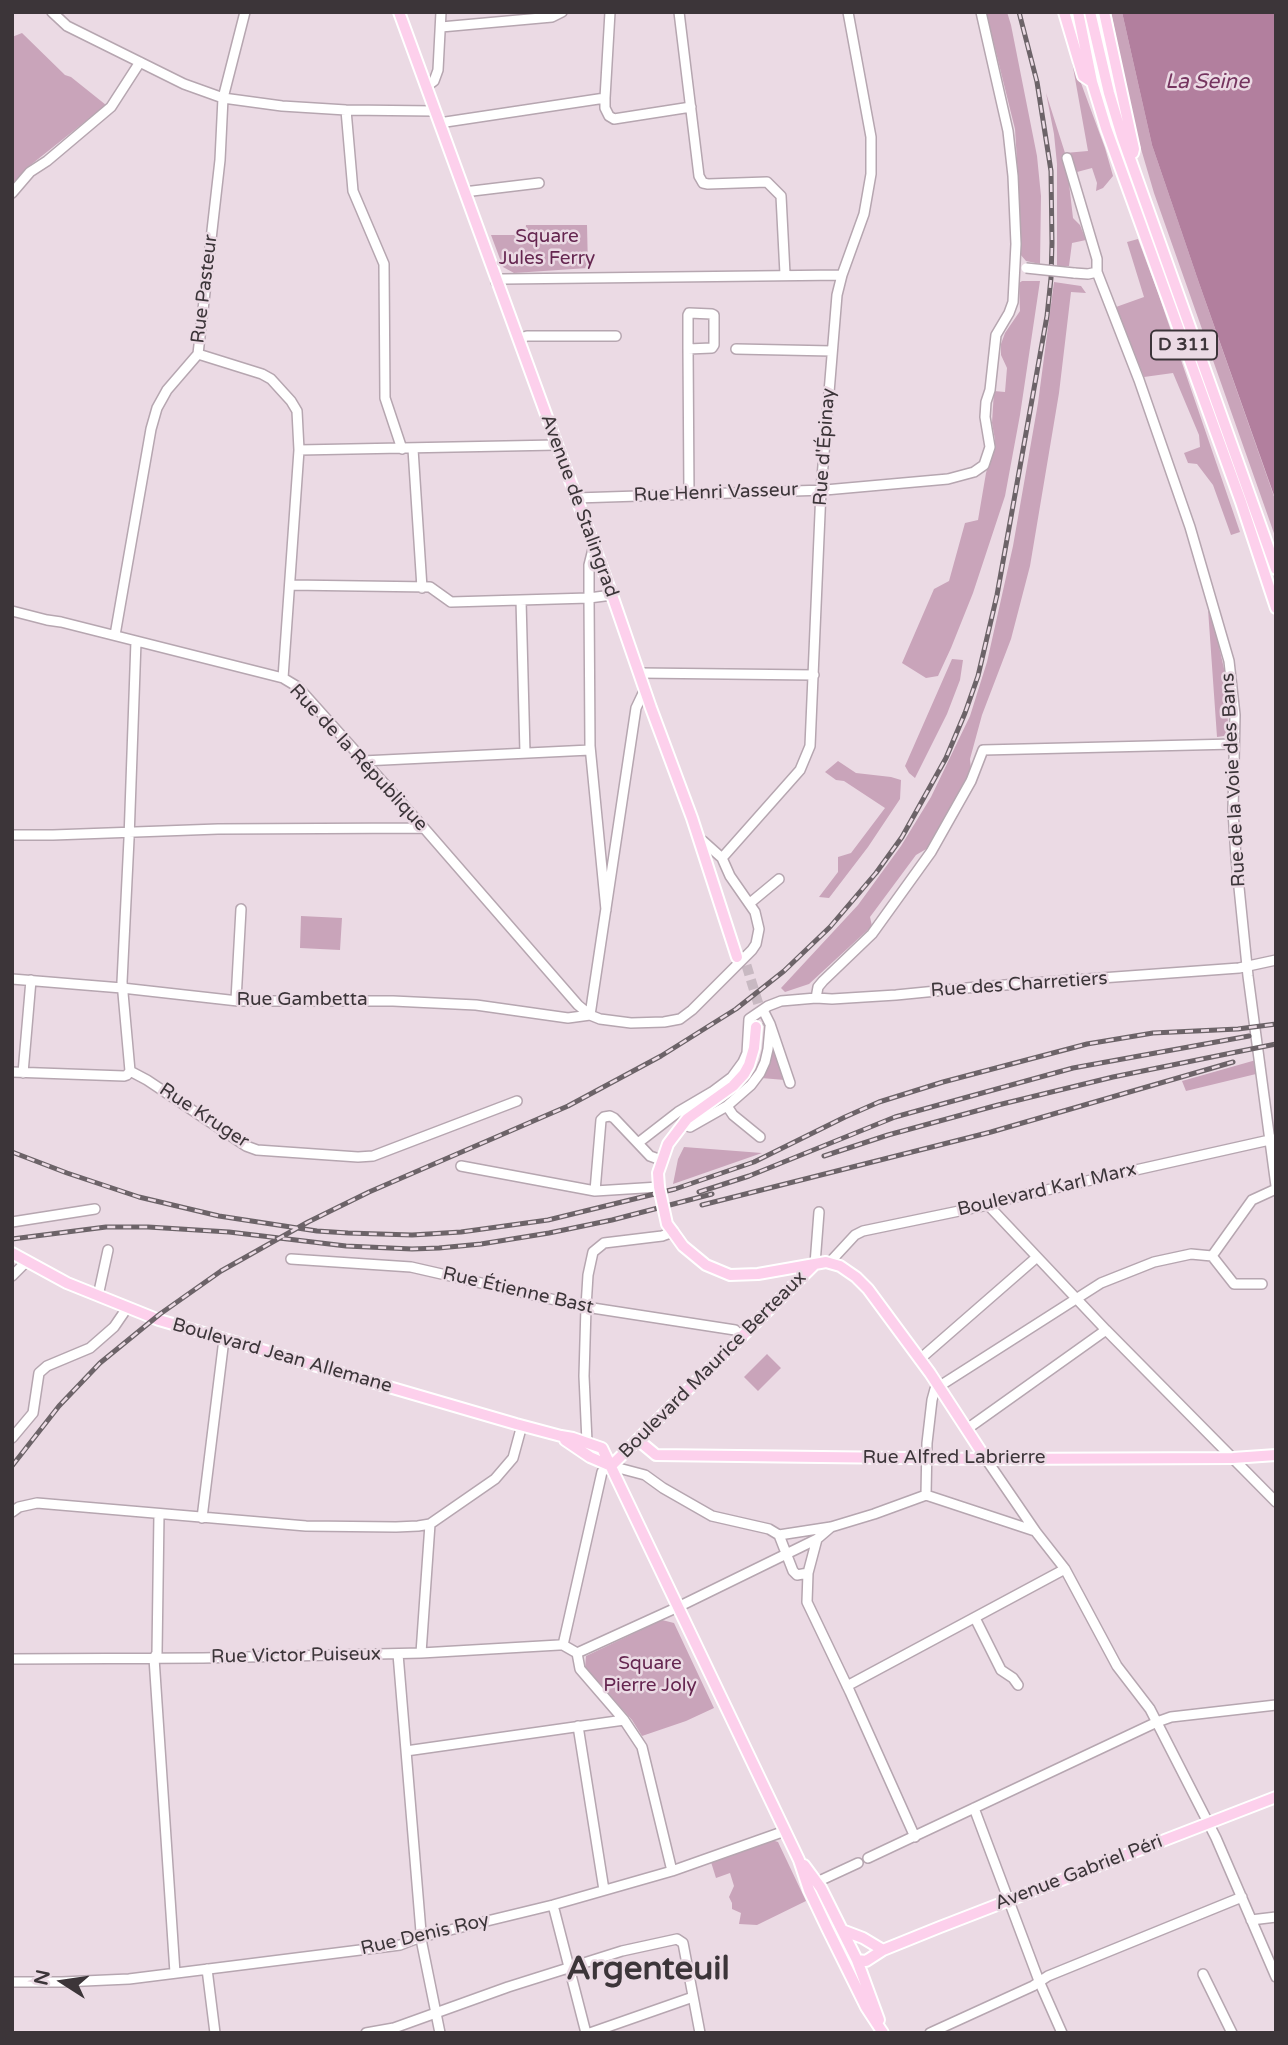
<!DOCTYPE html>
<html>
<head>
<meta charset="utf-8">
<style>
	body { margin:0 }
	#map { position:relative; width:1288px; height:2045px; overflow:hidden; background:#ebdae4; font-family:"Varela Round",sans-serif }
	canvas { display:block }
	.frame { position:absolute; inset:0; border:14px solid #3c3539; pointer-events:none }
	.north { position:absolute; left:28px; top:1947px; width:70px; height:70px; -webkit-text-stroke:5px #ebdae4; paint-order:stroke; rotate:282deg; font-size:19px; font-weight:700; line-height:28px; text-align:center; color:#3c3539 }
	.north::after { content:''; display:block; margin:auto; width:24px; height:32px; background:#3c3539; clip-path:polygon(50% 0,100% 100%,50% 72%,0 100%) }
</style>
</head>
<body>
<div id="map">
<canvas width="1288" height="2045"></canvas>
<div class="frame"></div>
<div class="north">N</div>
</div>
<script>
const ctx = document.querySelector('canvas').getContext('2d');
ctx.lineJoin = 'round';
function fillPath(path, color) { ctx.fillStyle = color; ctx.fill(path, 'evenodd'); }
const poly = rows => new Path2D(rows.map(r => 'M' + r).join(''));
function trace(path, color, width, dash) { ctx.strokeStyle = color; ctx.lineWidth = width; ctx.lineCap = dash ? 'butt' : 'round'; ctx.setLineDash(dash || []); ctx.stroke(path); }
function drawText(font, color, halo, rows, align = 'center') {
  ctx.font = font + ' "Varela Round",sans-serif'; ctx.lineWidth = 5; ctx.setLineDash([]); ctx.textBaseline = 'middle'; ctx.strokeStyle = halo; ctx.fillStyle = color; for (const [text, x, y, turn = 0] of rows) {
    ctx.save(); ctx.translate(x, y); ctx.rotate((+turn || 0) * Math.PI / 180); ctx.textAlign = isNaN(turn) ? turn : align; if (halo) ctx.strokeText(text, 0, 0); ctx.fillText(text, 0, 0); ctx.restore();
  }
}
fillPath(poly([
	[986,12,1007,12,1011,25,1037,156,1041,196,1040,264,1026,261,1020,254,1020,210,1015,129],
	[1111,12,1122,12,1152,145,1199,283,1276,502,1276,539,1154,193,1134,125],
	[22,33,65,75,71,77,106,105,28,167,12,185,12,37],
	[1071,56,1105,148,1113,176,1103,188,1096,191,1097,183,1092,168,1077,172,1073,167,1067,166,1073,218,1080,225,1086,240,1072,243,1069,266,1057,266,1057,164,1054,134,1046,93,1065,153,1088,151],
	[526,225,587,225,588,268,514,273,503,267,491,235,525,235],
	[1138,239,1158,293,1240,532,1231,535,1213,485,1197,464,1188,463,1184,453,1200,447,1199,435,1173,373,1144,377,1116,307,1144,297,1127,242],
	[1022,281,1040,281,1020,415,1005,496,973,593,951,648,938,676,926,678,902,663,934,589,949,581,965,523,978,520,986,473,995,440,992,423,994,391,1005,392,1007,368,1001,355,1001,344,1005,333,1020,311,1019,283],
	[1054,282,1081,286,1086,293,1071,292,1059,393,1030,566,1011,639,982,715,970,759,971,770,928,848,916,855,870,917,872,926,809,984,785,992,781,988,858,905,901,846,931,797,970,716,987,662,1013,546,1038,403],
	[1208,609,1216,633,1227,682,1228,732,1224,736,1217,737],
	[952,659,963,660,960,680,947,714,915,778,909,773,905,766],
	[838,761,856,773,891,777,901,780,900,799,868,847,829,898,819,897,838,872,838,857,851,853,885,808,844,781,836,780,825,772],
	[301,916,342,918,340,950,300,948],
	[773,1049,775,1050,785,1080,761,1078],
	[1256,1060,1256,1074,1186,1091,1182,1081],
	[684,1147,762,1153,673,1184,678,1159],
	[767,1354,781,1368,758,1391,744,1377],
	[662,1620,674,1623,714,1708,686,1721,642,1736,632,1720,585,1668,586,1656],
	[772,1840,778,1842,806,1901,757,1925,739,1924,741,1913,732,1909,732,1903,729,1897,734,1886,730,1873,716,1878,711,1862]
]), '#c9a4ba');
fillPath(poly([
	[1122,12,1276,12,1276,501,1199,283,1152,145]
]), '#b27f9e');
trace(poly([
	[742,951,759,1006,761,1026]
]), '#c8b9c2', 10, [10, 5]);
const minor = poly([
	[52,12,67,26,184,84,223,98,282,106,346,110,435,111],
	[679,12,699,176,703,183,708,184,767,182,781,196,785,274],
	[441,27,552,17,562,12],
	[426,87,434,81,438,70,441,12],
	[605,98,610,12],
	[346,110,353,191,384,264,385,398,402,449],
	[439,123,605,98,605,108,609,116,614,119,691,107],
	[1067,158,1097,259,1097,272,1139,380,1190,527,1229,661,1235,715,1233,810,1236,858,1248,976,1276,1186],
	[464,192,539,183],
	[12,193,30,172,47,161,111,107,140,62],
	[1074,273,1088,274,1097,272],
	[496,282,503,279,842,275],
	[518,339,527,336,616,336],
	[688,349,712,348,714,345,714,315,712,314,689,313,688,315,688,349,689,494],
	[736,349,832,351],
	[198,354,262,374,271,379,291,401,297,411,299,450,283,678],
	[413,449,422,588],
	[299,450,557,445],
	[576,498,825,490,948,479,974,472,984,465,990,447,985,417,986,402,990,390,996,335,1009,313,1013,302,1016,244,1013,176,1008,131,981,12],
	[594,545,589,565,589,598,590,746,606,910],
	[290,585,430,587,451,602,589,598,612,595],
	[521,600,525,753],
	[12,611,47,620,61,622,283,678,298,687,424,828,578,1005,590,1015,600,1019,631,1023,664,1022,680,1019,692,1010,752,950,756,944,759,929,755,912,730,876,722,858,703,841],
	[115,635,151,429,157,408,167,390,198,354,220,160,223,98,245,12],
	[639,673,814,675],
	[363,761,590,750],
	[12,835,53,835,218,829,424,828],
	[722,858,800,770,810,746,821,490,837,295,842,275,864,214,871,174,871,137,848,12],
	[750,903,779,879],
	[12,979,122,988,238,1001,393,1001,476,1005,568,1018,590,1015],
	[816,998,818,987,823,981,872,934,931,852,971,781,983,750,1234,744],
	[236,1000,241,909],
	[763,1010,770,1024,790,1083],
	[590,1015,636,708,645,689],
	[130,1071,122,982,129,839,136,641],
	[12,1072,124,1076,127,1075,130,1071,147,1080,246,1146,257,1150,358,1157,373,1156,517,1101],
	[23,1073,31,980],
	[727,1106,733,1115,760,1137],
	[685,1125,690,1127,727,1106,751,1085,760,1073,765,1062,768,1049,770,1027],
	[638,1143,678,1112,712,1092,732,1077,743,1062,747,1053,749,1019,768,1006,781,1001,816,998,832,999,896,995,977,987,1239,968,1276,960],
	[461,1166,595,1191],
	[659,1187,595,1191,601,1120,604,1117,610,1116,614,1118,650,1156,661,1160],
	[988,1205,1106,1330,1276,1502],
	[12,1222,95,1209],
	[1212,1256,1234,1284,1262,1284],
	[291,1259,411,1267,586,1307,735,1330,742,1337],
	[830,1262,855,1235,863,1231,988,1205,1011,1198,1274,1139],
	[815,1264,819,1212],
	[12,1276,27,1261],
	[98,1296,108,1250],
	[920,1359,1037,1257],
	[967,1429,1106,1330],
	[12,1438,33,1413,39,1373,47,1366,90,1348,114,1327,127,1308],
	[587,1442,584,1376,586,1307,588,1275,593,1252,604,1243,662,1236,673,1232],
	[986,1459,1036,1532,1065,1569,1117,1666,1150,1709,1216,1838,1276,1977],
	[926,1495,927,1443,932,1400,935,1389,1101,1283,1154,1262,1191,1254,1212,1256,1252,1200,1276,1189],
	[12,1512,19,1507,37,1503,306,1526,396,1527,418,1526,430,1524,495,1479,513,1458,522,1425],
	[159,1514,157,1653,154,1658,175,1973],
	[202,1518,224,1339],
	[779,1535,831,1527,874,1514,926,1495,1035,1531],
	[817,1539,808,1573,807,1602,850,1692,915,1837],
	[975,1618,1001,1670,1013,1678,1018,1685],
	[563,1645,602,1472,611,1466,645,1475,663,1488,712,1516,769,1529,779,1535,793,1571,797,1575,808,1573],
	[421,1653,430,1524],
	[577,1653,678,1607,817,1539,831,1527],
	[577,1653,580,1669,624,1720,642,1747,672,1871],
	[398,1654,422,1944,440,2033],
	[12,1659,203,1658,421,1653,559,1645,563,1645,577,1653],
	[847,1686,1065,1569],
	[578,1726,604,1890],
	[406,1751,624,1720],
	[974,1808,1039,1981,1062,2033],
	[868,1858,1157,1722,1171,1717,1276,1705],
	[817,1882,858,1863],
	[553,1905,586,2033],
	[1251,1920,1276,1917],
	[207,1969,215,2033],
	[1203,1974,1232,2033],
	[12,1982,62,1982,129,1979,400,1945,421,1937,553,1905,672,1871,785,1831],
	[366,2033,394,2028,508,1987,622,1951,677,1939,683,1943,700,2033],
	[590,2033,693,1997],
	[930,2033,1033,1986,1048,1976,1242,1897]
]);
const major = poly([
	[399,12,612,595,651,708,692,818,737,957],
	[1064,12,1083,76,1092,82],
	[1078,12,1092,82,1106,128,1241,502,1276,608],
	[1090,12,1109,93,1122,136,1276,569],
	[1104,12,1134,149,1133,153],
	[659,1187,658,1173,668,1144,687,1119,733,1086,744,1074,749,1065,754,1048,756,1027],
	[673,1232,683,1246,706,1265,730,1275,758,1274,826,1262,840,1266,856,1277,868,1289,930,1373,986,1459],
	[12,1253,67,1283,159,1320,516,1424,561,1436,573,1438,602,1448,799,1860,809,1890,827,1928,866,2007,883,2033],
	[565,1440,590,1457,611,1466],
	[638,1440,656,1455,986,1459,1233,1458,1276,1455],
	[611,1466,815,1264],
	[804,1865,821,1888,857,1960,879,2020],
	[842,1930,863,1938,883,1950],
	[857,1960,866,1961,883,1950,940,1927,1276,1797]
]);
trace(minor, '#b6a6b0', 12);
trace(major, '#fff', 14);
trace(minor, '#fff', 9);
trace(major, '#fdd0ec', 10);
const rail = poly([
	[12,1152,67,1173,139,1197,219,1216,317,1231,348,1233,412,1235,461,1232,548,1220,675,1189,754,1162,845,1117,879,1102,943,1082,1087,1044,1153,1033,1238,1029,1276,1024],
	[824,1156,888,1135,998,1105,1113,1077,1276,1044],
	[699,1192,749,1176,895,1117,913,1112,1073,1068,1249,1036],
	[702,1205,991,1132,1233,1062],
	[12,1239,106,1227,148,1227,229,1232,346,1246,412,1249,439,1248,481,1244,549,1233,612,1220,712,1194],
	[12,1466,59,1406,100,1363,160,1314,221,1271,308,1222,369,1192,568,1106,661,1056,736,1009,784,971,830,927,876,873,902,837,946,758,965,713,978,676,997,595,1047,316,1051,278,1052,243,1051,171,1037,82,1019,12]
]);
trace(rail, '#6c6368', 5);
trace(rail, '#ebdae4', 2.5, [8]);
const minorBridge = poly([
	[1026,268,1074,273]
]);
const majorBridge = poly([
	[659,1187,667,1224,673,1232]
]);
trace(minorBridge, '#b6a6b0', 12, []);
trace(majorBridge, '#fff', 14, []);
trace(minorBridge, '#fff', 9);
trace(majorBridge, '#fdd0ec', 10);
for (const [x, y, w] of [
	[1184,345,66]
]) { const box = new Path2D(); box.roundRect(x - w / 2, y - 14.5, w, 29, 5); ctx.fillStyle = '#ebdae4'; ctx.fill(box); trace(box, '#3c3539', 2); }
drawText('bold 18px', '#3c3539', null, [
	["D 311",1184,345]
]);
drawText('19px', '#652650', '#ebdae4', [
	["Square",547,237],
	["Jules Ferry",547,259],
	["Square",650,1664],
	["Pierre Joly",650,1686]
]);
drawText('19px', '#3c3539', '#ebdae4', [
	["Rue Pasteur",205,289,-83],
	["Rue d'Épinay",825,447,-86],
	["Rue Henri Vasseur",716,493,-2],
	["Avenue de Stalingrad",579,506,70],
	["Rue de la République",358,758,47],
	["Rue de la Voie des Bans",1234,780,-93],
	["Rue des Charretiers",1019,985,-4],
	["Rue Gambetta",302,1000],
	["Rue Kruger",204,1116,33],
	["Boulevard Karl Marx",1047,1190,-13],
	["Rue Étienne Bast",518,1291,13],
	["Boulevard Jean Allemane",282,1356,16],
	["Boulevard Maurice Berteaux",713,1365,-45],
	["Rue Alfred Labrierre",954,1458],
	["Rue Victor Puiseux",296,1656,-1],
	["Avenue Gabriel Péri",1079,1873,-21],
	["Rue Denis Roy",425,1935,-13]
]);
drawText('italic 21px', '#75345f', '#ebdae4', [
	["La Seine",1207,82]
]);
drawText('bold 33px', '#3c3539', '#ebdae4', [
	["Argenteuil",648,1970]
]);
</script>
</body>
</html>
